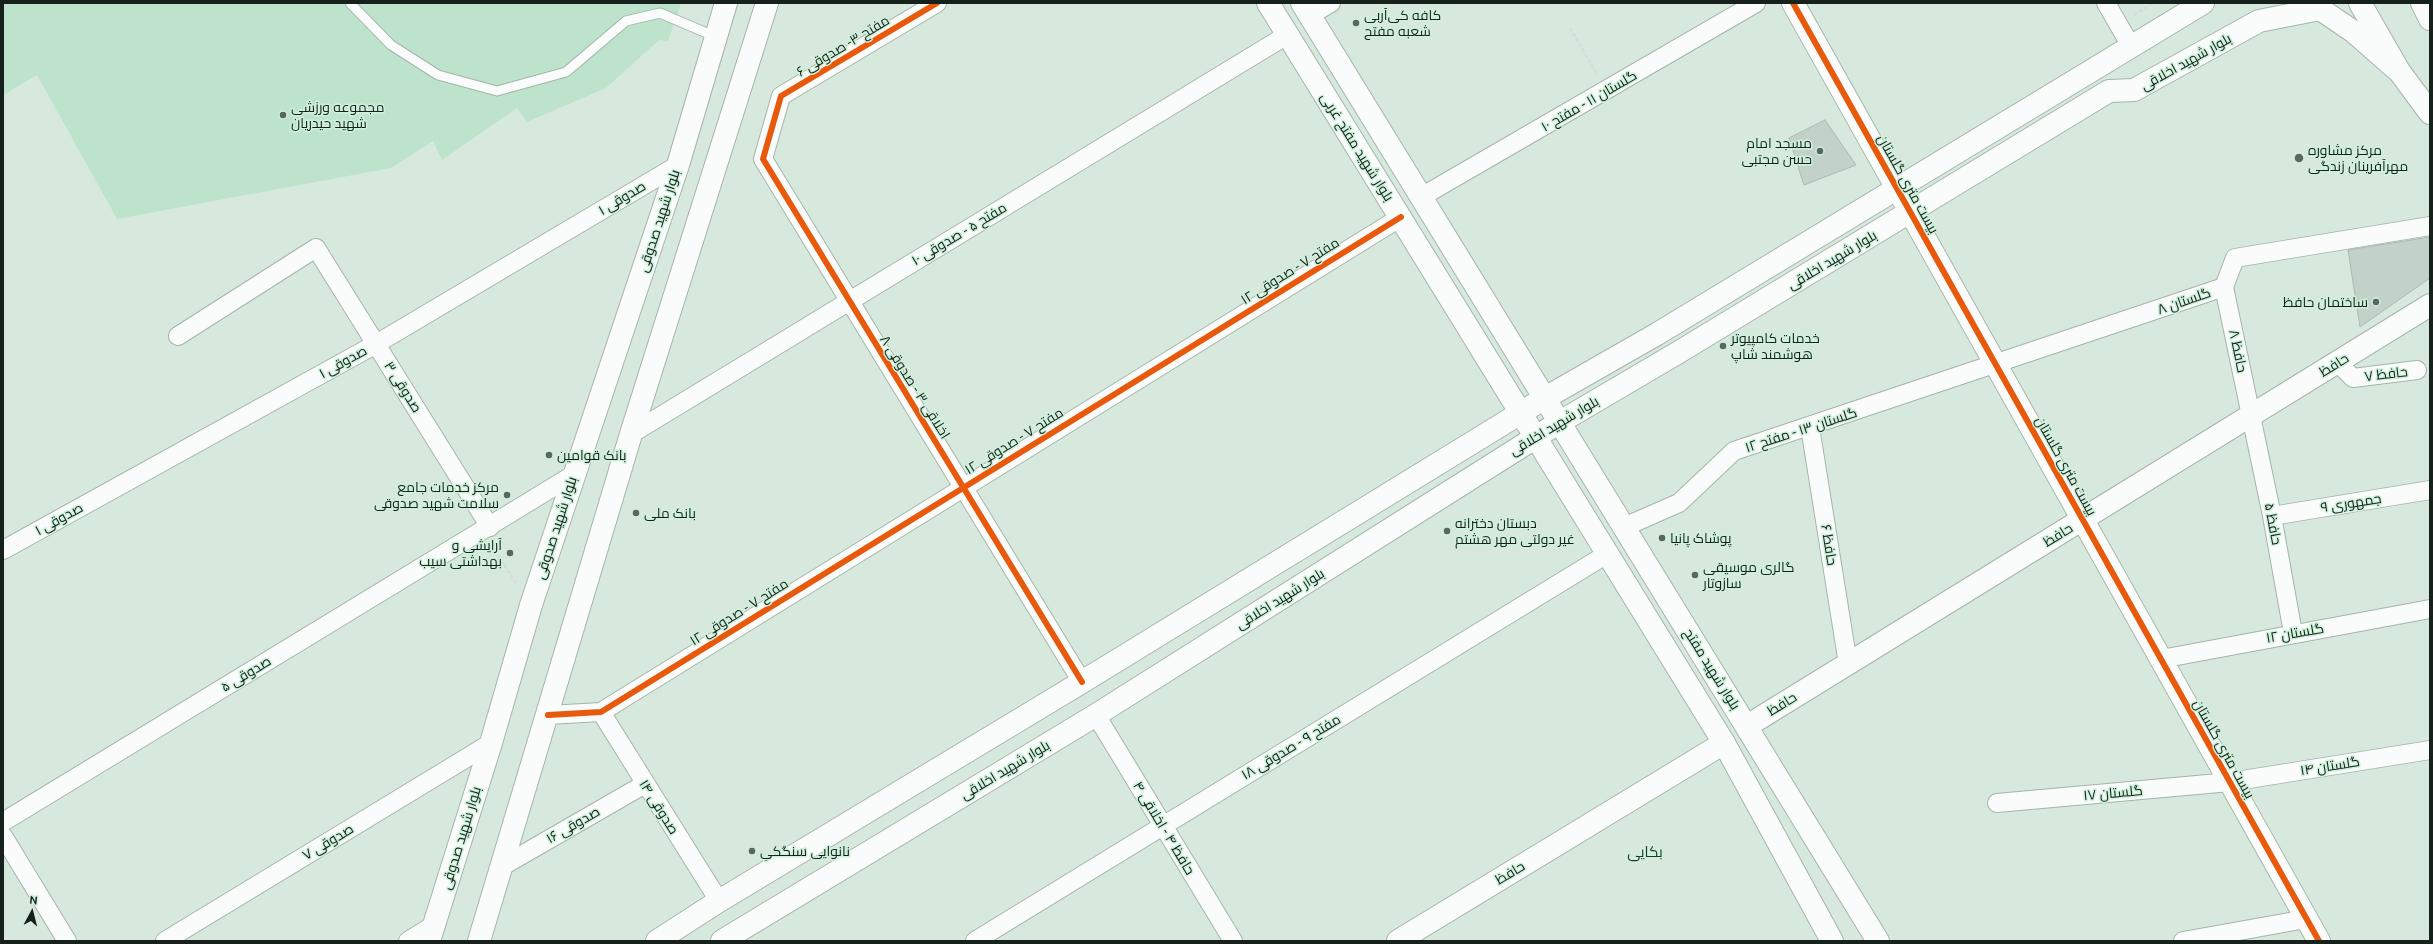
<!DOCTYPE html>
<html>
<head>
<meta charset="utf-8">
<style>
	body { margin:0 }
	#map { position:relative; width:2433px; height:944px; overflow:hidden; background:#d7e9dd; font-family:Ubuntu,sans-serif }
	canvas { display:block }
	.frame { position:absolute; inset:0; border:4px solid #15211a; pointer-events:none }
	.north { position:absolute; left:12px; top:892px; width:40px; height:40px; -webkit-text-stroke:3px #cff1db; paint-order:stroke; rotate:7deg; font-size:11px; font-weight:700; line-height:16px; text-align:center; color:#15211a }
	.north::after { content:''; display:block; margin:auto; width:14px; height:18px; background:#15211a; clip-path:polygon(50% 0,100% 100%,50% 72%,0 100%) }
</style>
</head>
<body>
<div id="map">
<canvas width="2433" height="944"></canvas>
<div class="frame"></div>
<div class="north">N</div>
</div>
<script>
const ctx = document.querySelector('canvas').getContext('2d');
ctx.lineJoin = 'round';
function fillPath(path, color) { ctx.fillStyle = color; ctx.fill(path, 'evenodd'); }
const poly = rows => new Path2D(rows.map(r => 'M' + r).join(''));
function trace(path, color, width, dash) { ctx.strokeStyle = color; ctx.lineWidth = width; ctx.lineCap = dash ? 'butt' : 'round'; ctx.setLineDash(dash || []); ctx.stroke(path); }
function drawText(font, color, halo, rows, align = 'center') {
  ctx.font = font + ' Ubuntu,Cairo,sans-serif'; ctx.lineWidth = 3; ctx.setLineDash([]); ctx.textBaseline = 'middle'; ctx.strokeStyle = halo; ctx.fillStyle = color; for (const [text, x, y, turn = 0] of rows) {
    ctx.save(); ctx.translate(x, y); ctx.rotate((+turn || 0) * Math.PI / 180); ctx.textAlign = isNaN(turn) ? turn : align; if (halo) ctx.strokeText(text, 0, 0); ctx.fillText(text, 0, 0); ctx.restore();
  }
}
fillPath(poly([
	[3,3,681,3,668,41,659,40,606,88,527,122,517,108,442,160,433,141,391,168,117,219,37,75,3,95]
]), '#bee3cc');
const building = poly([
	[1825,120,1856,165,1804,185,1789,138,1825,120],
	[2430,237,2430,278,2360,327,2348,250,2430,237]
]);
fillPath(building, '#c3d2c9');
trace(building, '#acbab0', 1);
const service = poly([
	[350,3,391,45,438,75,497,91,566,72,626,21,660,13,716,37]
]);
const minor = poly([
	[937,3,781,96,763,159,1082,682],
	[2106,3,2132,48],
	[1310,15,1331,3],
	[1421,197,1756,3],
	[2224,287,2272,516,2293,633],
	[2224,287,2235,258,2430,226],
	[178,336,316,248,490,527],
	[2337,362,2353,378,2417,370],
	[1810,427,1848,664],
	[631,434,1287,35],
	[2272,516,2430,490],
	[1624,527,1679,503,1734,451,2224,287],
	[3,550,376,344,678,165],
	[2161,659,2430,609],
	[601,712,719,901],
	[548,715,601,712,1401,217],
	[1096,715,1233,941],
	[1997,803,2230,782,2430,750],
	[3,822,573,475],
	[3,836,67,941],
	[501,867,645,784],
	[165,941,491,743],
	[408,941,434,925],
	[975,941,1607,554],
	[2183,941,2306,919]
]);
const tertiary = poly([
	[1793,3,2319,941],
	[1747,726,2430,305],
	[1398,941,1724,743]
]);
const secondary = poly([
	[1268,3,1724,743,1832,941],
	[1302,3,1878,941],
	[429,941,491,743,531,605,678,165,726,3],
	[479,941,631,434,767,3],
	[657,941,719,901,1082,682,1545,398,1657,334,2203,3],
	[722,941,1096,715,1560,422,1679,352,2109,91,2134,90,2259,21,2320,9,2354,32,2396,69]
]);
const primary = poly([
	[2360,3,2399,71,2430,113],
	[2422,3,2430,19]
]);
trace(service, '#a6b4aa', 11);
trace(minor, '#a6b4aa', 20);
trace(tertiary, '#a6b4aa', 24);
trace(secondary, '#a6b4aa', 24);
trace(primary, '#a6b4aa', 24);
trace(poly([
	[2134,15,2153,3],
	[1570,28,1597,74],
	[491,545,516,583]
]), '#d7dcd9', 2.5, [4, 2]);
trace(service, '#f9fcfa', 9);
trace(minor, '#f9fcfa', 18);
trace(tertiary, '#f9fcfa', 22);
trace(secondary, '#f9fcfa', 22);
trace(primary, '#f9fcfa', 22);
trace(poly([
	[937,3,781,96,763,159,1082,682],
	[1793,3,2319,941],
	[548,715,601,712,1401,217]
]), '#e8590c', 6);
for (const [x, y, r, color] of [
	[1356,23,4,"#59675e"],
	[283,115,4,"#59675e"],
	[1820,151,4,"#59675e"],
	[2299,158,5,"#59675e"],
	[2376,302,4,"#59675e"],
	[1723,346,4,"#59675e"],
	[549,455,4,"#59675e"],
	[507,495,4,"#59675e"],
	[636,513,4,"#59675e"],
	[1447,531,4,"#59675e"],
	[1662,538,4,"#59675e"],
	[510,553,4,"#59675e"],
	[1695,575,4,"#59675e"],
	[752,851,4,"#59675e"]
]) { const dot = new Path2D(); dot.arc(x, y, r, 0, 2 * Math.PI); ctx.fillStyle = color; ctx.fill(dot); trace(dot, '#cff1db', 1.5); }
drawText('14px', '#15211a', '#cff1db', [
	["کافه کی‌آربی",1364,15],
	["شعبه مفتح",1364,31],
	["مجموعه ورزشی",291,107],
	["شهید حیدریان",291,123],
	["مسجد امام",1812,143,"right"],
	["حسن مجتبی",1812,159,"right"],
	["مرکز مشاوره",2308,150],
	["مهرآفرینان زندگی",2308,166],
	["ساختمان حافظ",2368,302,"right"],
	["خدمات کامپیوتر",1731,338],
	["هوشمند شاپ",1731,354],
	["بانک قوامین",557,455],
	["مرکز خدمات جامع",499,487,"right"],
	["سلامت شهید صدوقی",499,503,"right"],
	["بانک ملی",644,513],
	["دبستان دخترانه",1455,523],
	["غیر دولتی مهر هشتم",1455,539],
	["پوشاک پانیا",1670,538],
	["آرایشی و",502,545,"right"],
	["بهداشتی سیب",502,561,"right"],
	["گالری موسیقی",1703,567],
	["سازوتار",1703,583],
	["نانوایی سنگکیِ",760,851]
], 'left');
drawText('14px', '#15211a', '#cff1db', [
	["مفتح ۳- صدوقی ۶",843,46,-31],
	["بلوار شهید اخلاقی",2186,62,-29],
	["گلستان ۱۱ - مفتح ۱۰",1589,101,-30],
	["بلوار شهید مفتح غربی",1357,147,58],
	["بیست متری گلستان",1908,184,61],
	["صدوقی ۱",622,198,-31],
	["بلوار شهید صدوقی",659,221,-72],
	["مفتح ۵ - صدوقی ۱۰",959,234,-31],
	["بلوار شهید اخلاقی",1832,260,-31],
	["مفتح ۷ - صدوقی ۱۲",1290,271,-32],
	["گلستان ۸",2184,301,-19],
	["حافظ ۸",2238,351,78],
	["صدوقی ۱",343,362,-29],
	["حافظ",2334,365,-32],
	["حافظ ۷",2386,374,-7],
	["صدوقی ۳",403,387,58],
	["اخلاقی ۳ - صدوقی ۸",915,387,58],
	["بلوار شهید اخلاقی",1554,426,-31],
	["گلستان ۱۳ - مفتح ۱۲",1801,430,-18],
	["مفتح ۷ - صدوقی ۱۲",1014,441,-32],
	["بیست متری گلستان",2066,466,61],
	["جمهوری ۹",2351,503,-9],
	["صدوقی ۱",59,519,-29],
	["حافظ ۵",2273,524,79],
	["بلوار شهید صدوقی",556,528,-72],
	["حافظ",2058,535,-32],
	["حافظ ۶",1829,545,81],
	["بلوار شهید اخلاقی",1280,599,-32],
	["مفتح ۷ - صدوقی ۱۲",739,612,-32],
	["گلستان ۱۲",2295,633,-10],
	["بلوار شهید مفتح",1712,669,58],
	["صدوقی ۵",246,674,-31],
	["حافظ",1782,704,-32],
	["مفتح ۹ - صدوقی ۱۸",1291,747,-31],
	["بیست متری گلستان",2224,749,61],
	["گلستان ۱۴",2330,766,-9],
	["بلوار شهید اخلاقی",1005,770,-31],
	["گلستان ۱۷",2113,793,-5],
	["صدوقی ۱۴",659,807,58],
	["صدوقی ۱۶",573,825,-30],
	["حافظ ۴ - اخلاقی ۴",1164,828,59],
	["بلوار شهید صدوقی",461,838,-73],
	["صدوقی ۷",328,842,-31],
	["حافظ",1510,873,-31]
]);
drawText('15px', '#1c3828', '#cff1db', [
	["بکایی",1645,852]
]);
</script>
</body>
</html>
